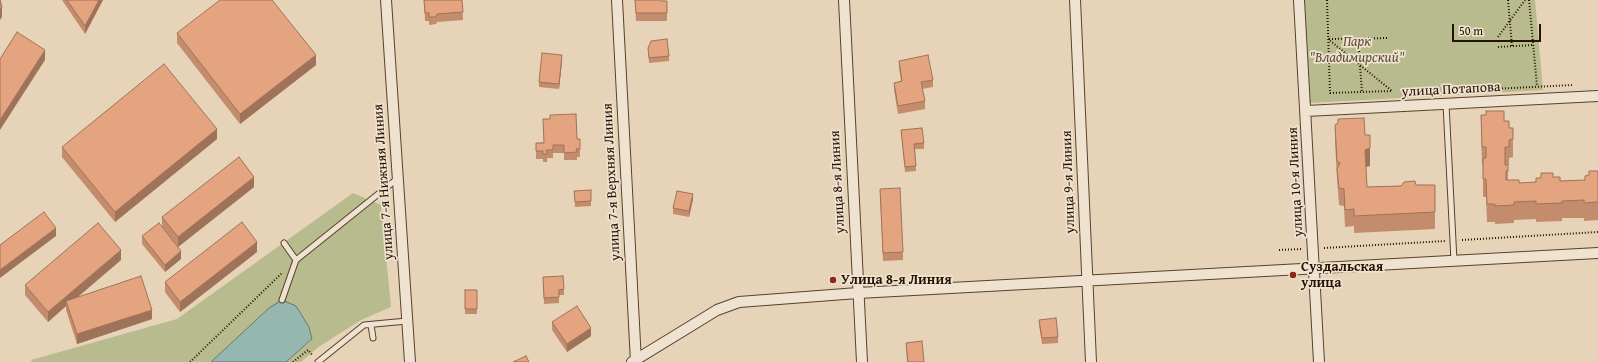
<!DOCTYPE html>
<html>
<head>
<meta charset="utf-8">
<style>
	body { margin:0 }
	#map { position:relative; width:1598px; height:362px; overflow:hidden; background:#e6d3b8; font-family:"Gentium Book Plus",serif }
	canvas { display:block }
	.scale { position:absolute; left:1452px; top:24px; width:89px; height:18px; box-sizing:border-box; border:2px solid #271100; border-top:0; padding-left:5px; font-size:12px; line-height:14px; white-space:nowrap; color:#271100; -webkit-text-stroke:3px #efe2d1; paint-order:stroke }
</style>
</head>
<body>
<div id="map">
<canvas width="1598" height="362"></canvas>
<div class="scale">50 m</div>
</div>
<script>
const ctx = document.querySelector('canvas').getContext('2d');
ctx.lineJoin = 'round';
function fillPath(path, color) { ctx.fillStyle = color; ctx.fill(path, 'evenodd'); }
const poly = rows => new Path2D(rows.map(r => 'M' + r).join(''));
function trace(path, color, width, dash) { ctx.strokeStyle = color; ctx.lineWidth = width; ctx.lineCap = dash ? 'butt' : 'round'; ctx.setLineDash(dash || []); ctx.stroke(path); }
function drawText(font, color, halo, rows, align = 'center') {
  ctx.font = font + ' "Gentium Book Plus",serif'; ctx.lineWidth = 3.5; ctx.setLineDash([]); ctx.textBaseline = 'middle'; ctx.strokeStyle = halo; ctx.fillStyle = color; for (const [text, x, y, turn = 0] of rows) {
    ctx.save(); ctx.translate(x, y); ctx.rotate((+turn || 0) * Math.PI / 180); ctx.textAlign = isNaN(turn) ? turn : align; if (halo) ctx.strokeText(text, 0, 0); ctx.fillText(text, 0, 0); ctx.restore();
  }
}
fillPath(poly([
	[1303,0,1535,0,1543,90,1310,103],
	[353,193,381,205,391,307,361,320,317,348,301,362,286,362,312,340,309,327,296,306,269,308,211,362,32,362,31,360,177,319]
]), '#b8bb8d');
const water = poly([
	[282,300,296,306,309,327,312,339,286,362,211,362,269,308,282,300]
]);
fillPath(water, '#96b7b0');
trace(water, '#6a756a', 1);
const lane = poly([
	[1446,104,1454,261],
	[284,243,296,260],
	[282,300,296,260,397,179],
	[371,325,373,338],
	[318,362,364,325,407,321]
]);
const street = poly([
	[386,0,410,362],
	[617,0,636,362],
	[844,0,862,362],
	[1075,0,1091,362],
	[1299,0,1319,362],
	[1306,111,1598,96],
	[632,362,717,310,739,302,858,293,1598,253]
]);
trace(lane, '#57422e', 7);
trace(street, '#57422e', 12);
trace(poly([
	[1327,0,1330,93,1392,91,1328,39],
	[1508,0,1512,46],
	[1529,0,1537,86],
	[1498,37,1525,0],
	[1329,39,1389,38],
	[1358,39,1362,92],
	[1498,47,1533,45],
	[1472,90,1573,85],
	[1462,240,1598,232],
	[1324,248,1445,241],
	[1279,250,1302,249],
	[190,362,282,273],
	[293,362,308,350,313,356]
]), '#271100', 2, [1, 2]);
trace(lane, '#efe2d1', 5);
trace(street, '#efe2d1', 10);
fillPath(poly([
	[62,0,103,0,85,34],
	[424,0,462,0,463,20,437,22,436,24,429,25,429,21,425,21],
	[635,0,667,1,667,21,636,21],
	[177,33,316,65,240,124,177,43],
	[648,48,669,56,669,61,649,63],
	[562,61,559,89,539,87,539,82],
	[899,61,933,80,933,87,922,89,925,101,925,109,898,114,894,90,894,83,901,81,899,68],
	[1481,115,1504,121,1509,128,1513,128,1513,157,1509,158,1509,165,1508,165,1508,180,1519,183,1536,182,1553,177,1560,181,1585,180,1589,175,1598,171,1598,220,1584,221,1584,218,1562,218,1562,221,1536,222,1536,219,1514,220,1514,223,1495,224,1495,222,1487,222,1486,197,1483,197,1483,165,1482,165,1481,133],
	[1338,119,1365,135,1370,166,1366,167,1367,187,1416,185,1435,212,1435,229,1354,233,1354,226,1345,227,1344,206,1339,205,1337,179,1337,178,1335,142,1335,125,1338,123],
	[901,130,924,143,924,149,915,149,916,171,905,172],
	[217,139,115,222,62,157,62,147],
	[580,139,580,157,577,157,577,160,564,160,564,153,553,153,553,158,547,158,547,162,543,162,543,159,536,159,536,143],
	[254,187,178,247,162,227,162,217],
	[880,189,903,252,903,260,883,261],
	[574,191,591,201,591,206,575,207],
	[693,199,689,217,673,214,673,208],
	[142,236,181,259,165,272,142,244],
	[257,252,180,312,165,292,165,282],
	[121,260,78,297,152,319,77,344,66,310,66,306,48,322,25,295,25,285],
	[543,277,564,289,564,295,559,295,559,303,544,304],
	[465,290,477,290,477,314,465,314],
	[1039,320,1058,337,1058,343,1042,344,1039,325],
	[552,322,591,336,567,352,552,330],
	[906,343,924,362,907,362]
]), '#c38d6d');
fillPath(poly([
	[99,0,103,0,85,34,85,26],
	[2,7,2,17,0,20,0,10],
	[45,50,45,60,0,130,0,120],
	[316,55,316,65,240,124,240,114],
	[562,55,562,61,559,89,559,84],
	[217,129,217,139,115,222,115,212],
	[1370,148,1370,166,1365,167,1365,150],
	[254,177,254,187,178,247,178,237],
	[693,194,693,199,689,217,689,211],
	[56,228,56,236,0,278,0,270],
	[257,242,257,252,180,312,180,302],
	[121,250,121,260,68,305,66,301,66,306,48,322,48,312],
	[181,251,181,259,165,272,165,265],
	[152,310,152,319,77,344,77,334],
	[591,328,591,336,567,352,567,344]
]), '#9f7359');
const building = poly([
	[0,0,2,7,0,10,0,0],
	[67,0,99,0,85,26,67,0],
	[220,0,272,0,316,55,240,114,177,33,220,0],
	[424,0,462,0,463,12,437,14,436,17,429,17,429,13,425,13,424,0],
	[635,0,661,0,661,1,667,1,667,13,636,13,635,0],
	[17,32,45,50,0,120,0,59,17,32],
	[667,39,669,56,649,58,648,48,651,41,667,39],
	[542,53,562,55,559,84,539,82,542,53],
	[928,55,933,80,921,82,925,101,898,106,894,83,902,81,899,61,928,55],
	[164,64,217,129,115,212,62,147,164,64],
	[1486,111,1504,111,1504,121,1509,121,1509,128,1513,128,1513,139,1509,140,1509,147,1505,147,1505,165,1508,165,1508,171,1506,171,1506,180,1519,180,1519,183,1536,182,1536,178,1541,178,1541,173,1553,173,1553,177,1560,177,1560,181,1585,180,1585,176,1589,175,1589,171,1598,171,1598,202,1584,203,1584,200,1562,201,1562,203,1536,204,1536,201,1514,202,1514,205,1495,206,1495,204,1487,204,1486,179,1483,179,1483,158,1486,158,1486,147,1482,147,1481,115,1486,115,1486,111],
	[576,114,577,139,580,139,580,149,576,149,577,152,564,153,564,145,553,145,553,150,546,150,547,154,543,154,543,151,536,151,536,143,544,143,543,119,550,119,550,115,576,114],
	[1364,118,1365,135,1370,135,1370,148,1365,150,1367,187,1401,186,1404,182,1415,181,1416,185,1435,185,1435,212,1354,216,1354,209,1345,210,1344,189,1339,188,1337,169,1340,163,1337,161,1335,125,1338,123,1338,119,1364,118],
	[922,128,924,143,914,144,916,166,905,167,901,130,922,128],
	[239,157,254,177,178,237,162,217,239,157],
	[900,188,903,252,883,253,880,189,900,188],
	[591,190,591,201,575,202,574,191,591,190],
	[677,191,693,194,689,211,673,208,677,191],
	[44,212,56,228,0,270,0,245,44,212],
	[242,222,257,242,180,302,165,282,242,222],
	[98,223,121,250,48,312,25,285,98,223],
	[159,223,181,251,165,265,142,236,159,223],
	[141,276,152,310,77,334,66,301,141,276],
	[563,276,564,289,559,290,559,297,544,298,543,277,563,276],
	[465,290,477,290,477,309,465,309,465,290],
	[577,306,591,328,567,344,552,322,577,306],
	[1056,318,1058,337,1042,338,1039,320,1056,318],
	[922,341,924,362,908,362,906,343,922,341],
	[526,356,529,362,513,362,526,356]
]);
fillPath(building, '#e3a47f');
trace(building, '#9f7359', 1);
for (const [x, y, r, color] of [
	[1293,275,4,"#8f2418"],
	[833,280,4,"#8f2418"]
]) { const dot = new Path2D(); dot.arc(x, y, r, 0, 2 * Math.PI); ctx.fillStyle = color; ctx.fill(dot); trace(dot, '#efe2d1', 1.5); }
drawText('italic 14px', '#5a4c31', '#efe2d1', [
	["Парк",1357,42],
	["\"Владимирский\"",1357,58]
]);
drawText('14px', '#271100', '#efe2d1', [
	["улица Потапова",1451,90,-3],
	["улица 7-я Нижняя Линия",384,182,-94],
	["улица 7-я Верхняя Линия",612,182,-93],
	["улица 8-я Линия",838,182,-93],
	["улица 9-я Линия",1069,182,-92],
	["улица 10-я Линия",1296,182,-93]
]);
drawText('bold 14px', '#271100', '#efe2d1', [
	["Суздальская",1301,267],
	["улица",1301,283],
	["Улица 8-я Линия",841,280]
], 'left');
</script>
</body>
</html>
